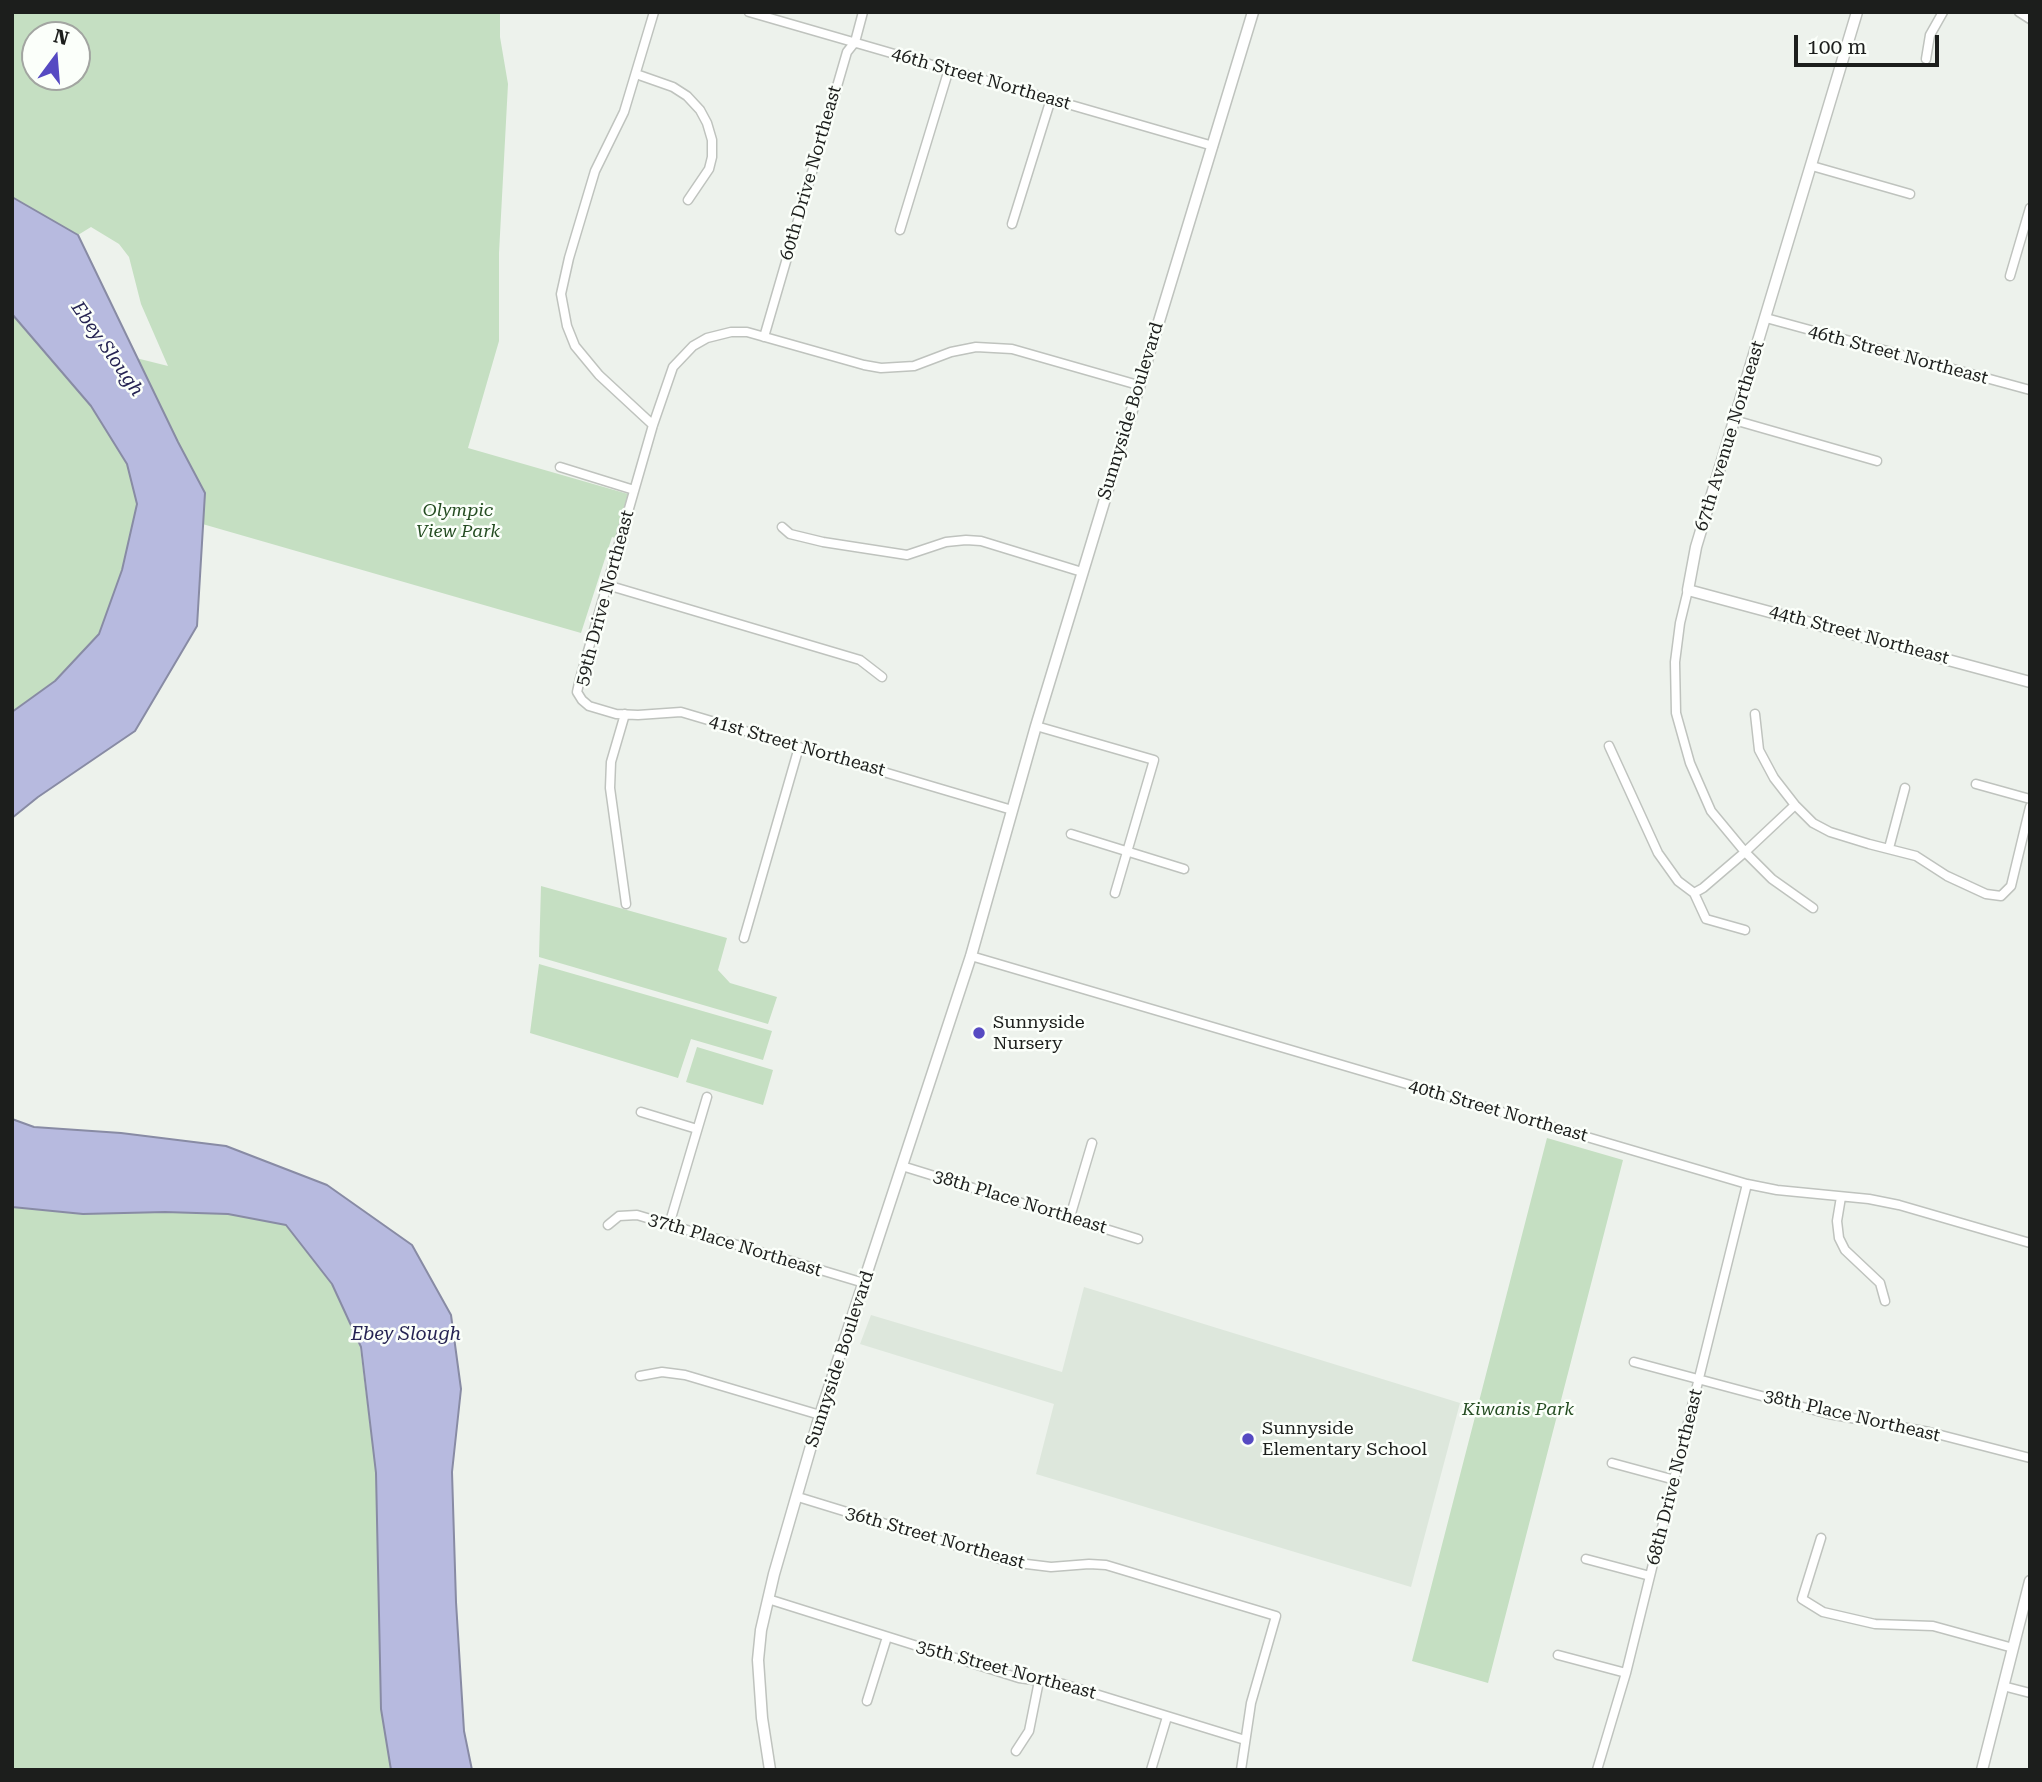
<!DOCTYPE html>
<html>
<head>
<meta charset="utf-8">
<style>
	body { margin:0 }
	#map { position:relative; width:2042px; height:1782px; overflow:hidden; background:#edf2ec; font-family:"Roboto Serif",serif }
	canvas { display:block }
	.frame { position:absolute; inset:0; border:14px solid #1c1e1c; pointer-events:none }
	.north { position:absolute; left:21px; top:21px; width:70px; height:70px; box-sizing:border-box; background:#fbfffa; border:2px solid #a2a5a1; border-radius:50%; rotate:16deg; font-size:19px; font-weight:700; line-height:28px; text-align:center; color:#1c1e1c }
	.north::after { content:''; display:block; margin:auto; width:24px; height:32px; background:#564ac2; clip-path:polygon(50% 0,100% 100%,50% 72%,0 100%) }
	.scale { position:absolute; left:1794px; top:35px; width:145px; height:32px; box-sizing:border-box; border:4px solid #1c1e1c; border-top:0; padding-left:9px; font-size:21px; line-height:24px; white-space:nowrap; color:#1c1e1c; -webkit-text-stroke:5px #fbfffa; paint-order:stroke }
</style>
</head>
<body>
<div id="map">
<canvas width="2042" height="1782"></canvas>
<div class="frame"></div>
<div class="north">N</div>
<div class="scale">100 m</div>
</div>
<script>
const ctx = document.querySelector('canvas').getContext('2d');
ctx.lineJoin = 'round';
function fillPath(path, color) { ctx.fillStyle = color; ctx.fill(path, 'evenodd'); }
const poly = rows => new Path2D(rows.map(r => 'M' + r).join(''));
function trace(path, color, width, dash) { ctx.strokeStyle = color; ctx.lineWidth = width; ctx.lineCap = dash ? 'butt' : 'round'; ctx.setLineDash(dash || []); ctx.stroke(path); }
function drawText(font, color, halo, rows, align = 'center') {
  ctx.font = font + ' "Roboto Serif",serif'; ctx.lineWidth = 5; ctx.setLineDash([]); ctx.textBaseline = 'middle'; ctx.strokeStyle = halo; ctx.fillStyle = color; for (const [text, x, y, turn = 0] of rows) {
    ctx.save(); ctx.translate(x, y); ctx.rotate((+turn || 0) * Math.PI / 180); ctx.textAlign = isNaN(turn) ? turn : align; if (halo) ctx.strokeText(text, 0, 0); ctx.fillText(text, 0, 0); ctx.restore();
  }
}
fillPath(poly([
	[1084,1287,1460,1403,1411,1587,1036,1474,1054,1404,860,1344,871,1315,1062,1372]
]), '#dde7dc');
fillPath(poly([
	[12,12,500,12,500,37,508,84,499,253,499,341,468,448,635,496,622,540,612,537,581,633,199,523,136,358,168,366,141,304,129,257,119,244,91,227,78,235,12,197],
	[35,35,77,35,77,77,35,77],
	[12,314,91,406,127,464,137,504,122,570,99,634,55,681,12,712],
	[541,886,727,938,718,970,730,983,777,997,768,1024,539,957],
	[539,964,772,1031,763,1060,691,1039,678,1078,530,1033],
	[697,1047,773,1070,763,1105,686,1082],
	[1547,1138,1623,1160,1488,1683,1412,1661],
	[12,1207,84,1214,165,1212,228,1214,286,1225,332,1284,360,1347,376,1473,381,1709,391,1770,12,1770]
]), '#c5dfc2');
const water = poly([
	[12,197,78,235,178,442,205,493,197,626,135,731,38,797,12,818,12,712,55,681,99,634,122,570,137,504,127,464,91,406,12,314,12,197],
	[12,1119,34,1127,121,1133,226,1146,327,1185,412,1245,451,1315,461,1389,452,1472,456,1602,464,1731,472,1770,391,1770,381,1709,376,1473,361,1347,332,1284,286,1225,228,1214,165,1212,83,1214,12,1207,12,1119]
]);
fillPath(water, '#b7badf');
trace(water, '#888ba4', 2);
const minor = poly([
	[749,12,1213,146],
	[2019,12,2030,19],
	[1926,59,1930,35,1943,12],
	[636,74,673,87,687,96,700,110,707,123,712,140,712,157,709,169,688,200],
	[1812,166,1910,194],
	[1012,224,1051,99],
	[900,230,949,69],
	[2010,276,2030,208],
	[1766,318,2030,390],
	[764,337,847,52,855,42,863,12],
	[1734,420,1877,461],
	[653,425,599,375,575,346,567,326,561,294,569,258,595,171,624,112,654,12],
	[560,467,634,490],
	[782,527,790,534,823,542,907,555,946,542,966,540,981,541,1082,572],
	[607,585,860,660,882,677],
	[1688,590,1680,623,1675,662,1676,713,1690,763,1711,811,1745,852,1772,879,1813,908],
	[625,714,611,762,610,788,626,904],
	[1755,714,1759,750,1774,778,1795,805,1813,823,1830,832,1869,844,1916,856,1947,876,1986,894,2001,896,2011,886,2030,807],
	[1036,726,1154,760,1115,893],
	[1609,746,1658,853,1678,881,1694,893,1703,888,1745,852,1795,805],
	[1976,784,2030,799],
	[1012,810,681,712,638,715,616,714,589,706,582,700,577,692,580,679,653,425,673,367,693,346,707,338,731,332,747,332,864,365,881,368,914,366,951,352,976,347,1012,349,1138,385],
	[1071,834,1184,869],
	[1889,848,1905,788],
	[1694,893,1706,919,1745,930],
	[744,938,799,747],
	[971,956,1747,1184,1777,1190,1869,1199,1899,1205,2030,1243],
	[641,1112,697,1129],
	[902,1166,1138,1239],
	[1841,1197,1837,1221,1839,1238,1845,1250,1880,1283,1885,1301],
	[1070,1217,1092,1143],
	[608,1225,619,1216,637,1215,864,1283],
	[669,1225,707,1097],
	[1634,1362,1829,1414,1929,1432,2030,1458],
	[640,1376,662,1372,685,1375,820,1415],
	[1612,1463,1675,1480],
	[798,1497,1010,1562,1051,1567,1089,1564,1106,1565,1276,1616,1251,1703,1241,1770],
	[1821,1538,1802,1599,1823,1612,1875,1624,1933,1626,2013,1648],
	[1586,1559,1650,1576],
	[768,1599,1019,1678,1063,1684,1245,1740],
	[1558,1655,1626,1673],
	[2003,1686,2030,1693],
	[867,1701,887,1637],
	[1016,1751,1029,1731,1039,1681],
	[1151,1770,1167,1717],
	[1597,1770,1626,1673,1747,1184]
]);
const tertiary = poly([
	[1857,12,1696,547,1688,590,2030,682],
	[770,1770,762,1718,758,1660,761,1630,774,1574,820,1415,971,956,1036,726,1253,12],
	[1982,1770,2030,1581]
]);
trace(minor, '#bfc3be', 11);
trace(tertiary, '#bfc3be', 13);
trace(minor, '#fff', 8);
trace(tertiary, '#fff', 10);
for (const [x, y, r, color] of [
	[979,1033,7,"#564ac2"],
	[1248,1439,7,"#564ac2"]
]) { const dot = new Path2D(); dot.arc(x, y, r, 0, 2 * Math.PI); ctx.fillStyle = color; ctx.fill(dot); trace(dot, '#fbfffa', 2.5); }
drawText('18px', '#1c1e1c', '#fbfffa', [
	["46th Street Northeast",981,79,16],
	["60th Drive Northeast",811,173,-74],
	["46th Street Northeast",1898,355,15],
	["Sunnyside Boulevard",1131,411,-73],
	["67th Avenue Northeast",1730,436,-73],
	["59th Drive Northeast",605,598,-75],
	["44th Street Northeast",1859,635,15],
	["41st Street Northeast",797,746,16],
	["40th Street Northeast",1498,1111,16],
	["38th Place Northeast",1020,1202,17],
	["37th Place Northeast",735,1245,17],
	["Sunnyside Boulevard",840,1359,-72],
	["38th Place Northeast",1852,1416,13],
	["68th Drive Northeast",1675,1477,-76],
	["36th Street Northeast",935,1538,16],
	["35th Street Northeast",1006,1670,15]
]);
drawText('italic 18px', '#254d22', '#fbfffa', [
	["Olympic",458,511],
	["View Park",458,532],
	["Kiwanis Park",1518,1410]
]);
drawText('18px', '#1c1e1c', '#fbfffa', [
	["Sunnyside",993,1023],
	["Nursery",993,1044],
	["Sunnyside",1262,1429],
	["Elementary School",1262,1450]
], 'left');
drawText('italic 19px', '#262453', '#fbfffa', [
	["Ebey Slough",107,349,55],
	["Ebey Slough",406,1334]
]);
</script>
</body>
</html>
